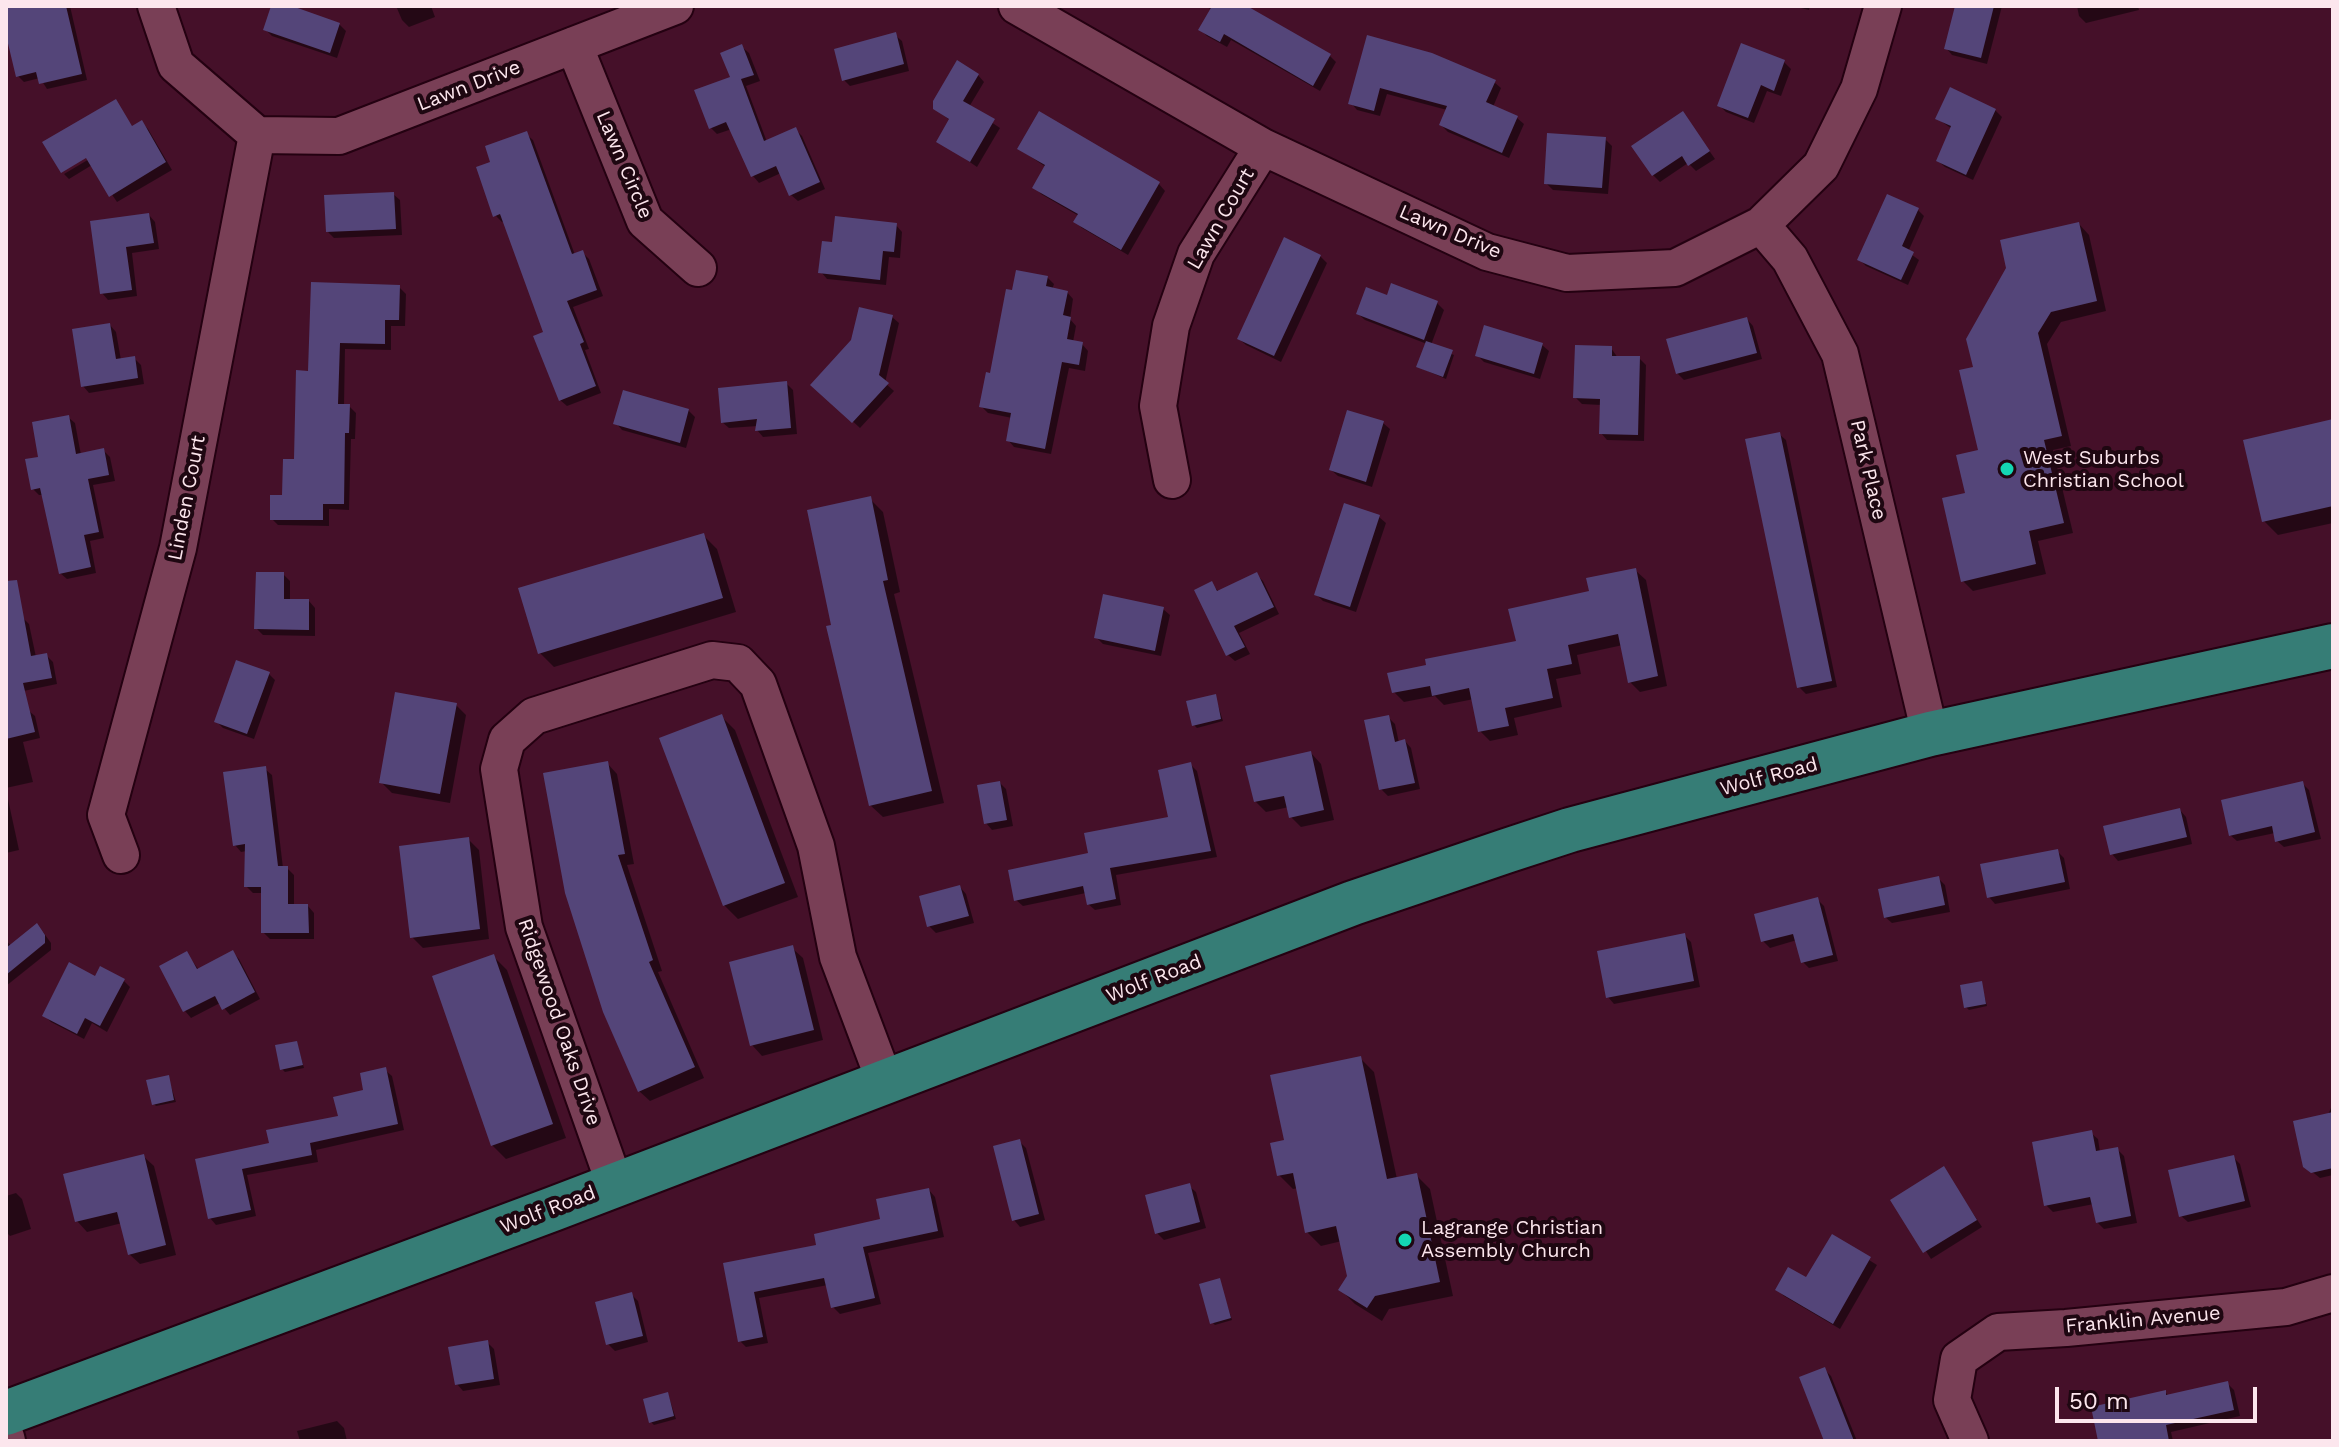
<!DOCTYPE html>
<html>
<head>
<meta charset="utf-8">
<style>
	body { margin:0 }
	#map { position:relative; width:2339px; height:1447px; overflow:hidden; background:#451029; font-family:"Work Sans",sans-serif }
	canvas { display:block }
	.frame { position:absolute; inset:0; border:8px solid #fce6ed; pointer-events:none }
	.scale { position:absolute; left:2055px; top:1387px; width:202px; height:36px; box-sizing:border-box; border:4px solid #fce6ed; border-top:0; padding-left:10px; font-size:24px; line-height:28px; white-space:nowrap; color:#fce6ed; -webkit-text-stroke:6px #1e0711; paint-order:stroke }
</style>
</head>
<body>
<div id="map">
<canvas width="2339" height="1447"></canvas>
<div class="frame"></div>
<div class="scale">50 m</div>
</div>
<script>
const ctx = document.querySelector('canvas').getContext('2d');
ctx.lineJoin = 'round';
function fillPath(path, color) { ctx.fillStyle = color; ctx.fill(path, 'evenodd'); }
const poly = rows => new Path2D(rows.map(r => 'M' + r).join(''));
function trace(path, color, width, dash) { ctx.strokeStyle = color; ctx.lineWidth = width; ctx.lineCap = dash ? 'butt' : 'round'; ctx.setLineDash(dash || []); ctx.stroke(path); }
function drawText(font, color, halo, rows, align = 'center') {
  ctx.font = font + ' "Work Sans",sans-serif'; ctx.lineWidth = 8; ctx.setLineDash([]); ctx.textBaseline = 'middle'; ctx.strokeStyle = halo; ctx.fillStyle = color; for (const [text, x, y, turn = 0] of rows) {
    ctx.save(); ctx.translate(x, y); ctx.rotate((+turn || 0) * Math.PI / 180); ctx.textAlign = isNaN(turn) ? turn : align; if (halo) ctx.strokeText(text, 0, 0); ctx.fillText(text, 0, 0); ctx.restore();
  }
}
fillPath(poly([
	[6,6,70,6,87,80,47,89,40,78,24,82,18,76,6,27],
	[273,6,286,6,339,24,346,31,337,58,272,36,265,29],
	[396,6,431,6,435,17,409,27,402,20],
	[1205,6,1251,6,1249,9,1330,56,1336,62,1320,91,1231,40,1227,47,1207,36,1201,30,1212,10],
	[1793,6,1810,6,1809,10],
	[1957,6,2002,6,1987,64,1952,55,1946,48],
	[2077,6,2138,6,2139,10,2086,23,2079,16],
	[895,35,902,41,909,71,850,86,844,80],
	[1368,38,1494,82,1501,88,1493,107,1517,118,1524,124,1509,158,1448,132,1441,125,1447,110,1387,94,1380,116,1357,110,1351,103],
	[1743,46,1784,62,1791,69,1781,96,1767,91,1754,123,1726,112,1720,106],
	[742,47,749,53,760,81,746,86,767,142,795,129,802,136,825,189,798,201,791,195,781,173,759,183,753,176,732,129,717,134,711,128],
	[978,75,984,82,969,107,1000,128,977,167,939,141,951,121,935,109],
	[116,102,133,128,142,123,148,129,172,170,117,202,92,165,69,179,64,174,96,155],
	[1995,110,2002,117,1973,180,1945,167,1938,161,1952,129,1938,119],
	[1683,113,1715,159,1696,171,1688,163,1660,182,1653,175],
	[526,134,533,140,575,255,582,252,589,259,603,296,573,307,589,349,585,350,601,393,567,406,560,400,546,333,505,221,502,222,495,215,493,163],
	[1605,139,1612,146,1608,194,1553,190,1546,183],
	[1019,149,1159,184,1165,191,1128,255,1082,228,1076,222,1079,216,1041,194,1035,187,1046,167],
	[393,194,400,200,402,235,334,238,328,232],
	[1918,210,1924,216,1908,252,1919,260,1908,285,1866,266,1859,259],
	[149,215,155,222,159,249,132,253,137,296,108,300,102,293,92,223],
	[2079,224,2089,235,2106,311,2061,322,2047,344,2071,446,2053,450,2073,533,2038,541,2046,574,1973,591,1963,581,1967,495,1981,451,1975,368],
	[896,225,902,232,900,258,889,257,886,285,827,279,821,272,834,244],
	[1320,256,1327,263,1281,362,1246,345,1239,339],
	[1047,277,1054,284,1052,290,1067,292,1073,299,1070,319,1076,326,1073,342,1082,344,1088,351,1085,371,1069,368,1051,454,1014,447,1008,440,1012,418,988,413,981,406,1014,293],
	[313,284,399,287,406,294,405,326,391,326,391,350,345,349,344,406,349,406,356,413,355,439,351,439,349,510,329,509,329,526,278,525,272,519,284,497,296,461,310,373],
	[1392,285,1437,303,1444,310,1431,345,1454,355,1446,379,1418,367,1427,344,1365,320,1358,314,1388,298],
	[892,317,899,323,885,383,894,391,860,428,813,385],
	[1747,319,1753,326,1762,359,1684,380,1677,373],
	[110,325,116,332,121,360,134,358,141,365,144,384,89,393,83,386],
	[1542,345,1549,351,1540,379,1484,362,1477,355],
	[1611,348,1618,358,1639,358,1646,365,1644,441,1607,440,1601,433,1601,405,1582,404,1575,397],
	[786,383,793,390,797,434,763,437,757,430,758,426,729,428,722,422],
	[688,410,695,417,686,448,622,430,616,423],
	[68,417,75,423,81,455,104,451,110,457,115,481,93,485,104,538,90,541,96,573,67,579,60,573,44,495,39,495,33,489],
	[2333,421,2333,523,2278,535,2264,521],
	[1383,423,1390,429,1372,487,1338,476,1331,470],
	[1779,434,1786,440,1837,687,1806,694,1799,687],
	[870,499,883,512,900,592,894,594,944,803,883,817,870,805,834,627],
	[1379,517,1386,523,1356,612,1323,601,1316,594],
	[703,535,717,549,736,612,554,667,540,653],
	[1635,570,1646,580,1667,686,1640,692,1630,682,1623,645,1577,655,1581,674,1556,679,1562,707,1514,718,1518,735,1490,741,1480,731,1474,699,1444,705,1435,696,1404,702,1394,692,1518,643,1591,593],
	[283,574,290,581,290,601,309,601,315,608,315,636,263,635,256,628],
	[1256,574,1263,581,1279,614,1239,633,1250,654,1235,661,1228,655,1211,583,1219,592],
	[1163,609,1170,615,1161,656,1103,644,1096,637],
	[23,618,29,624,36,657,46,655,53,662,57,684,14,693,6,680,6,621],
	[269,674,275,680,254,739,223,728,216,721],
	[1215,696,1223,721,1197,728,1194,725],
	[456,705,466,715,450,803,392,793,381,782],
	[28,710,35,716,40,738,23,742,33,782,6,788,6,715],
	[721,716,735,730,798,897,738,919,724,905],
	[1388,717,1395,724,1399,743,1405,741,1411,748,1420,789,1388,796,1381,789],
	[1311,753,1321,764,1334,820,1301,827,1291,817,1289,807,1266,812,1255,801],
	[607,763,617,774,634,864,627,865,662,971,658,972,704,1078,650,1101,639,1091],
	[1191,765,1197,771,1217,857,1116,875,1121,905,1095,910,1088,904,1086,893,1023,906,1016,900,1090,855,1171,819],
	[265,769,272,775,283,868,287,868,294,875,294,906,308,906,314,913,314,939,270,939,263,932,263,893,253,893,246,886,247,851,241,852,235,845],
	[1000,783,1006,789,1013,826,992,830,986,823],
	[2303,784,2309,790,2321,839,2284,847,2277,841,2275,833,2237,841,2230,835],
	[6,790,19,850,6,853],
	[2180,810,2186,817,2192,844,2118,861,2112,854],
	[468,839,479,850,489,939,423,948,412,937],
	[2057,851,2064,858,2070,889,1995,904,1989,897],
	[1938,878,1945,885,1950,912,1892,923,1885,917],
	[960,887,966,894,974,923,936,933,929,926],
	[1817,899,1824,906,1838,961,1809,968,1803,962,1797,940,1770,948,1763,941],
	[43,932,51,943,51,950,6,986,6,940,11,946],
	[1684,935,1691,942,1700,987,1614,1004,1608,997],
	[792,948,803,958,823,1040,762,1056,752,1045],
	[232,952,239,959,260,999,230,1015,220,1003,191,1018,185,1011,162,967,187,954,199,970],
	[493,956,507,970,566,1138,506,1159,492,1145],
	[96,978,123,980,130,987,107,1032,92,1023,84,1039,51,1022,44,1015],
	[1981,983,1987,1006,1969,1010,1966,1007],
	[297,1043,304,1068,285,1072,282,1069],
	[1360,1058,1374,1072,1397,1179,1416,1175,1430,1189,1453,1296,1389,1309,1382,1321,1355,1304,1341,1290,1350,1277,1342,1241,1321,1246,1307,1232,1298,1188,1293,1189,1279,1175,1286,1142],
	[385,1070,392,1076,404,1130,316,1150,318,1162,247,1175,256,1216,216,1225,210,1218,198,1160,271,1145,340,1117],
	[168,1077,176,1102,156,1106,154,1104],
	[2331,1108,2333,1175,2320,1178,2305,1166],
	[2091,1133,2098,1139,2100,1152,2117,1149,2124,1156,2137,1223,2104,1229,2097,1222,2094,1204,2053,1212,2046,1205],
	[1019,1141,1026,1148,1045,1220,1020,1227,1014,1220],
	[143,1156,154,1166,176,1255,140,1264,129,1254,122,1223,87,1232,77,1221],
	[2233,1157,2240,1164,2251,1207,2188,1222,2181,1216],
	[1943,1168,1982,1227,1931,1259,1893,1200],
	[1189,1186,1196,1192,1206,1228,1164,1240,1157,1233],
	[929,1190,935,1197,944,1237,868,1253,881,1304,840,1314,833,1307,828,1285,759,1298,768,1343,746,1347,740,1341,725,1264,819,1246,882,1220],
	[16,1193,22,1199,31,1229,10,1236,6,1232,6,1196],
	[1832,1237,1877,1265,1840,1329,1784,1296,1778,1290,1807,1280],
	[1219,1280,1232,1320,1215,1325,1212,1322],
	[631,1294,638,1301,648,1342,615,1351,608,1344],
	[487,1342,494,1349,500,1385,463,1391,457,1384],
	[1824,1369,1831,1376,1857,1441,1826,1441],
	[2227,1383,2234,1390,2240,1416,2171,1432,2173,1441,2100,1441,2165,1392,2169,1396],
	[668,1394,676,1419,654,1425,651,1422],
	[337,1421,344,1428,347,1441,300,1441,297,1431]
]), '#0007');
fillPath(poly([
	[6,6,66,6,82,74,39,84,36,72,16,77,6,35],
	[271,6,292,6,340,23,330,53,263,30],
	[1212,6,1247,6,1331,54,1313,86,1224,34,1220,42,1198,30],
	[1955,6,1994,6,1981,58,1944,49],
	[896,32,904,64,842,81,834,49],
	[1367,35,1432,53,1496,80,1486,102,1518,116,1502,153,1439,125,1447,106,1380,88,1374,111,1348,104],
	[1741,43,1785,60,1774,91,1761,85,1748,118,1717,106],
	[742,44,754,75,741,79,764,141,796,127,820,182,789,196,776,166,751,177,726,122,709,129,694,90,730,77,720,53],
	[957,60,979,74,963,101,995,119,970,162,936,142,949,119,933,109,933,101],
	[1950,87,1996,109,1966,175,1936,161,1951,126,1935,119],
	[116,99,132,126,142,120,166,162,109,197,86,158,61,173,42,142],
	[1039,111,1160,182,1121,250,1073,222,1078,214,1032,188,1045,165,1017,149],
	[1683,111,1710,151,1688,166,1682,156,1652,176,1631,146],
	[527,131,572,254,583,250,597,290,567,301,584,342,580,344,596,386,559,401,533,336,543,332,500,214,493,217,476,167,490,162,485,146],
	[1547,133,1606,137,1602,188,1544,184],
	[394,192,396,229,326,232,324,195],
	[1887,194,1919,208,1902,246,1914,252,1901,280,1857,260],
	[149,213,154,243,126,247,132,290,100,294,90,221],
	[835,216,897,223,894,252,883,251,880,280,818,273,822,241,832,242],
	[2079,222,2097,301,2051,312,2038,333,2062,436,2044,440,2064,523,2029,531,2036,564,1961,582,1942,498,1965,493,1956,455,1978,450,1959,370,1973,367,1966,339,2006,268,2000,240],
	[1284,237,1321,255,1274,356,1237,339],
	[1016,270,1048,276,1046,286,1068,291,1063,315,1071,317,1067,339,1083,342,1079,365,1062,362,1045,449,1006,441,1011,413,979,407,986,372,990,373,1006,289,1012,290],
	[311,282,400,285,399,320,385,320,385,344,340,343,338,404,350,404,349,433,345,433,344,504,323,504,323,520,270,520,270,495,282,495,283,459,294,459,296,370,308,371],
	[1391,283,1438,301,1424,340,1356,314,1366,287,1387,295],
	[859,307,893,315,879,375,889,383,852,423,810,385,851,340],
	[1747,317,1757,353,1676,374,1666,339],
	[110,323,116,359,135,356,138,378,81,387,72,329],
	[1484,325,1543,343,1534,374,1475,356],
	[1426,341,1453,350,1443,377,1416,367],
	[1575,345,1612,346,1612,356,1640,356,1638,435,1599,434,1600,399,1573,398],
	[787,381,791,428,755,431,757,419,721,423,718,388],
	[623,390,689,409,680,443,613,424],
	[1347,410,1384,421,1366,482,1329,470],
	[69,415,76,454,104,448,109,475,88,479,99,532,84,535,91,567,59,574,40,488,31,490,25,459,38,457,32,422],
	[2333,419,2333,506,2262,522,2243,440],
	[1780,432,1832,681,1797,688,1745,439],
	[871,496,888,580,883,581,932,791,869,806,826,626,831,625,807,510],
	[1344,503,1380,515,1350,607,1314,595],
	[704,533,723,598,538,654,518,588],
	[1636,568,1658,676,1628,683,1618,634,1568,645,1572,664,1547,669,1553,698,1505,708,1509,726,1478,732,1469,688,1432,696,1430,686,1392,693,1387,673,1426,665,1425,659,1516,641,1508,609,1589,591,1586,578],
	[256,572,284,572,284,599,309,599,309,630,254,629],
	[1257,572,1274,607,1234,626,1245,647,1226,656,1194,590,1212,581,1217,591],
	[17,580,31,656,47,653,52,678,23,683,35,732,6,739,6,581],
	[1103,594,1164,607,1155,651,1094,638],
	[236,660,270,672,247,734,214,722],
	[395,692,457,703,440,794,379,783],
	[1216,694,1221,719,1192,726,1186,701],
	[722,714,785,883,723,906,659,738],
	[1389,715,1395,742,1405,739,1415,783,1379,790,1364,720],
	[1311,751,1324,810,1289,818,1284,796,1254,802,1245,766],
	[608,761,625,854,618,855,653,960,649,962,695,1067,638,1092,603,1012,565,893,543,773],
	[1191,762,1211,851,1110,868,1116,899,1087,905,1083,886,1014,901,1008,870,1088,853,1084,833,1168,817,1158,770],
	[266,766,278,866,288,866,288,904,308,904,309,933,261,933,261,887,244,887,245,844,233,846,223,772],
	[1000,781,1007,820,984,824,977,785],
	[2303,781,2315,832,2275,842,2272,826,2229,836,2221,800],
	[2180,808,2187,837,2110,855,2103,826],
	[469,837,480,929,410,938,399,846],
	[2058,849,2065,882,1987,898,1980,864],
	[1939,876,1945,905,1884,918,1878,889],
	[960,885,969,916,927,927,919,896],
	[1818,897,1833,955,1801,963,1793,934,1761,942,1754,914],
	[37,923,45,935,45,943,6,975,6,948],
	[1685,933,1694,981,1606,998,1597,951],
	[793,945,814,1030,750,1046,729,962],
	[233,950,255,992,222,1010,215,996,183,1012,159,966,187,951,197,969],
	[494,954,553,1124,491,1146,432,976],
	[69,962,95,976,100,966,125,979,100,1026,85,1018,77,1034,42,1016],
	[1982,981,1986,1004,1964,1008,1960,985],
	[297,1041,303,1065,280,1070,275,1045],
	[1361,1056,1387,1179,1417,1173,1440,1282,1375,1296,1367,1308,1338,1290,1347,1276,1336,1226,1305,1233,1293,1173,1277,1176,1270,1143,1284,1140,1270,1075],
	[386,1067,398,1124,310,1143,312,1155,242,1169,251,1210,208,1219,195,1159,269,1143,266,1130,338,1116,333,1097,363,1090,360,1073],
	[169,1075,174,1100,152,1105,146,1080],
	[2333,1112,2333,1168,2311,1173,2303,1167,2293,1121],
	[2092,1130,2096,1151,2118,1147,2131,1216,2096,1223,2090,1197,2044,1206,2032,1142],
	[1020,1139,1039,1214,1012,1221,993,1146],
	[144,1154,166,1245,128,1255,117,1212,75,1222,63,1174],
	[2234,1155,2245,1201,2179,1217,2168,1170],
	[1944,1166,1977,1220,1923,1253,1890,1200],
	[1190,1183,1200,1222,1155,1234,1145,1195],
	[929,1188,938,1231,863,1247,875,1298,831,1308,824,1278,754,1292,763,1337,738,1342,723,1263,816,1245,814,1234,880,1219,876,1199],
	[1832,1234,1871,1257,1833,1324,1775,1290,1788,1267,1806,1277],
	[1220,1278,1231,1318,1210,1324,1199,1284],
	[632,1292,643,1336,606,1345,595,1302],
	[488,1340,494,1379,455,1385,448,1347],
	[1825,1367,1854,1441,1824,1441,1799,1377],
	[2228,1381,2234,1410,2166,1425,2169,1441,2098,1441,2091,1407,2166,1390,2166,1395],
	[668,1392,674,1416,649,1423,643,1399]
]), '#544579');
const minor = poly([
	[156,6,176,65,257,135],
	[1017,6,1263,147,1487,252,1567,273,1675,268,1761,225,1821,166,1859,89,1883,6],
	[574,45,645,221,698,268],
	[257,135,339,136,675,6],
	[1761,225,1790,259,1840,354,1930,734],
	[1172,480,1158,406,1171,326,1196,254,1263,147],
	[121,855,106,815,178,548,257,135],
	[615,1185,524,927,499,769,507,740,534,716,712,660,738,663,758,684,816,846,838,957,885,1082],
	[6,1437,7,1441],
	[1970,1441,1952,1400,1959,1359,1998,1332,2066,1328,2286,1307,2333,1293]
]);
const major = poly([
	[6,1413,553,1209,1353,903,1506,851,1570,830,1930,734,2333,646]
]);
trace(minor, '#240111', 40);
trace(major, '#240111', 48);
trace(minor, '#793f56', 36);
trace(major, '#367d76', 44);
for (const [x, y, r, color] of [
	[2007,469,8,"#14d5b3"],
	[1405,1240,8,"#14d5b3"]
]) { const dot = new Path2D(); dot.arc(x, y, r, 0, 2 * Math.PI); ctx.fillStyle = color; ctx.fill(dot); trace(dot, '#1e0711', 3); }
drawText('20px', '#fce6ed', '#1e0711', [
	["Lawn Drive",469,86,-21],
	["Lawn Circle",624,165,67],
	["Lawn Court",1221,219,-60],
	["Lawn Drive",1450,232,23],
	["Park Place",1868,470,77],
	["Linden Court",187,498,-79],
	["Wolf Road",1769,777,-15],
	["Wolf Road",1154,979,-21],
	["Ridgewood Oaks Drive",559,1022,71],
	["Wolf Road",548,1210,-21],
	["Franklin Avenue",2143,1320,-5]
]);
drawText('20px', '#fce6ed', '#1e0711', [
	["West Suburbs",2023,458],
	["Christian School",2023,481],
	["Lagrange Christian",1421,1228],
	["Assembly Church",1421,1251]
], 'left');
</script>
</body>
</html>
